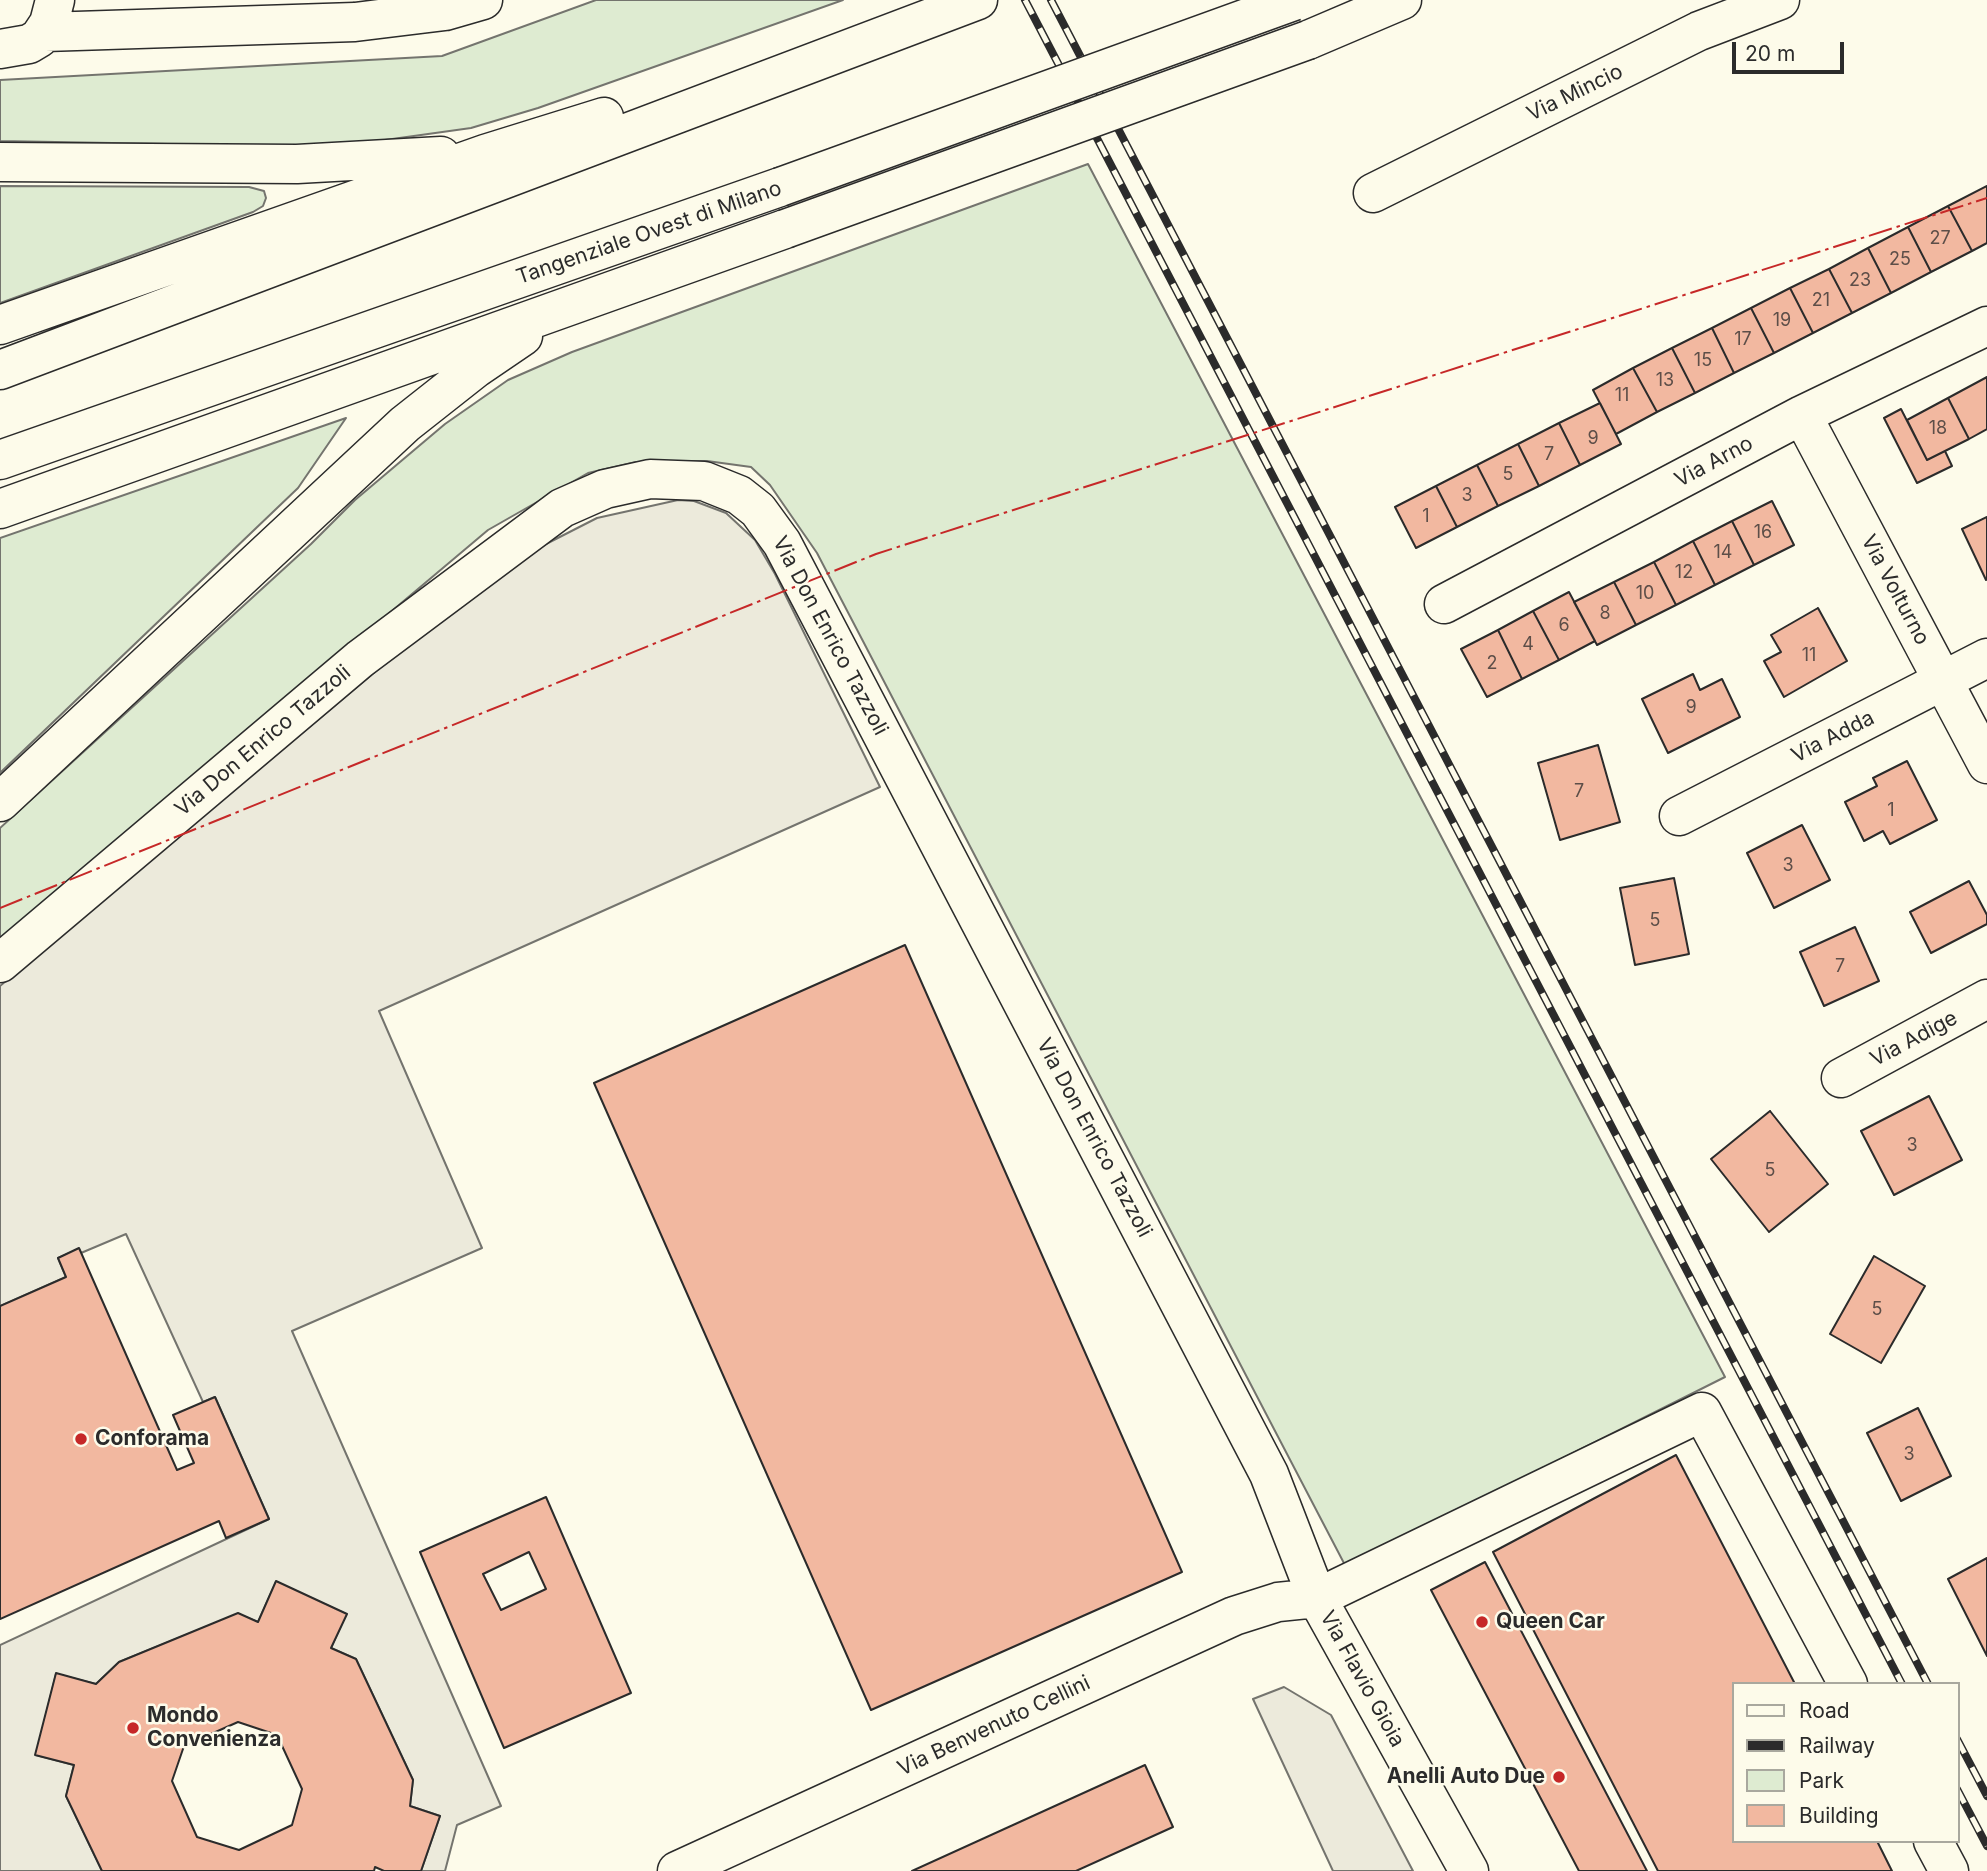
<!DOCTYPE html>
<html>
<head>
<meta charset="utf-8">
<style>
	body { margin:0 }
	#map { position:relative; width:1987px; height:1871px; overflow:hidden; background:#fdfbea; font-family:Inter,sans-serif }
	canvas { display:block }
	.legend { position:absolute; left:1732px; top:1682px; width:228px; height:161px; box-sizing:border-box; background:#fdfbea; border:2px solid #a9a89e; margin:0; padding:9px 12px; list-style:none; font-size:21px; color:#2b2b2b }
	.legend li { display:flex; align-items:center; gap:14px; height:35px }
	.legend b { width:35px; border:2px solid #a9a89e }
	.scale { position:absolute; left:1732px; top:42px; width:112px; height:32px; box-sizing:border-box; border:4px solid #2b2b2b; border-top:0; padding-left:9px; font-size:21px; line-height:24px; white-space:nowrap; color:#2b2b2b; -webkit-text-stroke:5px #fdfbea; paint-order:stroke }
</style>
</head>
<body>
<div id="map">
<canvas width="1987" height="1871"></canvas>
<ul class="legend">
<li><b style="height:9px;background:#fdfbea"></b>Road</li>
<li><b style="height:9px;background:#2b2b2b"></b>Railway</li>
<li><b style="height:19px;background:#deebd1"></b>Park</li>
<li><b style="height:19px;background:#f2b8a0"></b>Building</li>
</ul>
<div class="scale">20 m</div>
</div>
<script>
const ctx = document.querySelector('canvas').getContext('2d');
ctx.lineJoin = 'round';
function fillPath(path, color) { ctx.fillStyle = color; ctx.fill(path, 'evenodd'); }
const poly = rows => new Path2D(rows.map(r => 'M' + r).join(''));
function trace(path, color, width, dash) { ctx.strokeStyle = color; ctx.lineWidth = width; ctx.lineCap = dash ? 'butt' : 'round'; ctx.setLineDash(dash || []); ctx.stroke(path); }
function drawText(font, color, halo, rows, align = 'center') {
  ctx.font = font + ' Inter,sans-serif'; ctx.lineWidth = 5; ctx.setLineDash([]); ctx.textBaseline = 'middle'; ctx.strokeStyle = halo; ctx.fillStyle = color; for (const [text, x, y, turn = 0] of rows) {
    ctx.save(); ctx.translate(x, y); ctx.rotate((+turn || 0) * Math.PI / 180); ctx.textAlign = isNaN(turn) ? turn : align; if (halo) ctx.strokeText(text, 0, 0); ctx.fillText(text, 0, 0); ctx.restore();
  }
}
const green = poly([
	[596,0,843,0,538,108,471,128,335,147,0,141,0,80,442,56,596,0],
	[1088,164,1725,1377,1346,1567,817,553,770,485,751,467,707,461,636,462,588,473,488,530,0,941,0,828,311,544,355,500,445,424,508,380,572,352,1088,164],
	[0,186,249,187,264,191,266,198,263,206,253,212,0,303,0,186],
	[346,418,298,488,0,773,0,538,346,418]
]);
fillPath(green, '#deebd1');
trace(green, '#74746e', 2);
const parking = poly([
	[678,500,694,501,726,513,755,540,775,574,880,787,379,1011,482,1248,292,1331,501,1806,457,1825,445,1871,421,1871,440,1816,410,1806,413,1780,356,1659,331,1648,346,1614,276,1582,258,1622,238,1614,119,1662,96,1684,56,1674,36,1755,74,1765,66,1796,102,1871,0,1871,0,1645,269,1519,215,1397,203,1402,126,1234,81,1253,79,1249,58,1258,66,1277,0,1306,0,986,499,568,597,518,678,500],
	[1284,1687,1331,1715,1413,1871,1333,1871,1253,1699,1284,1687]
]);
fillPath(parking, '#eceadb');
trace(parking, '#74746e', 2);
const building = poly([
	[1987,186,1987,243,1972,251,1948,206,1987,186],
	[1948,206,1972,251,1931,272,1908,227,1948,206],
	[1908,227,1931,272,1891,293,1868,248,1908,227],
	[1868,248,1891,293,1852,313,1829,269,1868,248],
	[1829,269,1852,313,1813,333,1790,288,1829,269],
	[1790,288,1813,333,1774,353,1751,308,1790,288],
	[1751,308,1774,353,1734,373,1712,328,1751,308],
	[1712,328,1734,373,1695,393,1672,348,1712,328],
	[1672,348,1695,393,1657,412,1633,368,1672,348],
	[1633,368,1657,412,1616,434,1593,390,1633,368],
	[1987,377,1987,429,1969,439,1948,398,1987,377],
	[1948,398,1969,439,1927,460,1907,420,1948,398],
	[1600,403,1621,444,1580,465,1559,423,1600,403],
	[1901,409,1927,460,1945,451,1952,466,1917,483,1884,418,1901,409],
	[1559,423,1580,465,1539,486,1518,444,1559,423],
	[1518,444,1539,486,1498,506,1477,465,1518,444],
	[1477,465,1498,506,1457,527,1436,486,1477,465],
	[1436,486,1457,527,1416,548,1395,507,1436,486],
	[1772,501,1794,545,1754,565,1732,521,1772,501],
	[1987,517,1987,579,1986,580,1962,529,1987,517],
	[1732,521,1754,565,1715,585,1693,541,1732,521],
	[1693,541,1715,585,1676,605,1654,562,1693,541],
	[1654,562,1676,605,1636,625,1614,582,1654,562],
	[1614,582,1636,625,1597,645,1574,602,1614,582],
	[1569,592,1595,641,1559,660,1533,611,1569,592],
	[1818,608,1847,661,1784,697,1764,661,1781,652,1771,635,1818,608],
	[1533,611,1559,660,1522,679,1498,630,1533,611],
	[1498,630,1522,679,1487,697,1461,649,1498,630],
	[1693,674,1700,690,1722,679,1740,717,1668,753,1642,699,1693,674],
	[1598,745,1620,822,1560,840,1538,763,1598,745],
	[1907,761,1937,820,1890,844,1883,831,1864,841,1845,802,1877,786,1873,778,1907,761],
	[1802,825,1830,880,1774,908,1747,853,1802,825],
	[1674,878,1689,954,1635,965,1620,888,1674,878],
	[1969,881,1987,915,1987,924,1931,953,1910,912,1969,881],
	[1855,927,1879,981,1824,1006,1800,952,1855,927],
	[905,945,1182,1572,871,1710,594,1083,905,945],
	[1929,1096,1962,1160,1894,1195,1861,1131,1929,1096],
	[1770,1111,1828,1184,1769,1232,1711,1159,1770,1111],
	[79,1248,177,1470,194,1463,173,1415,215,1397,269,1519,226,1538,219,1521,0,1619,0,1306,66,1277,58,1258,79,1248],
	[1874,1256,1925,1286,1881,1363,1830,1334,1874,1256],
	[1918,1408,1951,1476,1901,1501,1867,1433,1918,1408],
	[1676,1455,1795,1684,1733,1684,1733,1841,1877,1841,1892,1871,1658,1871,1493,1552,1676,1455],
	[546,1497,631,1693,504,1748,420,1552,546,1497],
	[529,1552,546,1589,501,1610,483,1574,529,1552],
	[1987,1558,1987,1656,1948,1579,1987,1558],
	[1485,1562,1647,1871,1579,1871,1431,1590,1485,1562],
	[276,1581,347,1614,331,1648,356,1659,413,1780,410,1806,440,1816,421,1871,384,1871,375,1867,374,1871,102,1871,66,1796,74,1765,35,1755,56,1673,96,1684,119,1662,238,1613,258,1622,276,1581],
	[238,1722,277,1735,302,1789,292,1825,239,1850,197,1837,172,1781,184,1746,238,1722],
	[1145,1765,1173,1827,1076,1871,912,1871,1145,1765]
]);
fillPath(building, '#f2b8a0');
trace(building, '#2b2b2b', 2);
const minor = poly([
	[45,32,355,22,445,11,483,0],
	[0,49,29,44,39,38,49,23,55,0],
	[1373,193,1699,31,1780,0],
	[1802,415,1987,764],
	[1444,604,1802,415,1987,326],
	[1679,816,1987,658],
	[0,963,360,659,562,508,605,489,650,479,704,481,739,495,758,510,782,543,1269,1474,1317,1598,1469,1871],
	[1841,1078,1987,999],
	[1933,1841,1949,1871],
	[677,1871,1234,1616,1278,1602,1317,1598,1702,1412,1848,1684]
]);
const highway = poly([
	[1308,40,1402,0],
	[0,162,297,164,441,156],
	[0,325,485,154,604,117],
	[0,370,978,0],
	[0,460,780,187],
	[0,509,785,229],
	[0,802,405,424,476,368,523,336]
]);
trace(minor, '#2b2b2b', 41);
trace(highway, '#2b2b2b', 41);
trace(minor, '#fdfbea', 38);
trace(highway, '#fdfbea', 38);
const rail = poly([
	[1025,0,1902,1684],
	[1051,0,1928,1684],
	[1957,1739,1987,1796],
	[1957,1789,1987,1846]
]);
trace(rail, '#2b2b2b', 8);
trace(rail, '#fdfbea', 5, [16]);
const highwayBridge = poly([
	[780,187,1294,1],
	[785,229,1308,40]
]);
trace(highwayBridge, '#2b2b2b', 41, []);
trace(highwayBridge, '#fdfbea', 38);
trace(poly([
	[0,908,876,554,1987,198]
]), '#c62828', 2, [24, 5, 3.5, 5]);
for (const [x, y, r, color] of [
	[81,1439,7,"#c62828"],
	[1482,1622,7,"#c62828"],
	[133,1728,7,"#c62828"],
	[1559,1777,7,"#c62828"]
]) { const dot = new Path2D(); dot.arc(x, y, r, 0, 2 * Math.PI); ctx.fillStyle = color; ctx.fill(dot); trace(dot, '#fdfbea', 2.5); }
drawText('18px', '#5d4e48', null, [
	["27",1940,239],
	["25",1900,260],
	["23",1860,281],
	["21",1821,301],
	["19",1782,321],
	["17",1743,340],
	["15",1703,361],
	["13",1665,381],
	["11",1622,396],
	["18",1938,429],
	["9",1593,439],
	["7",1549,455],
	["5",1508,475],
	["3",1467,496],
	["1",1426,517],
	["16",1763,533],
	["14",1723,553],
	["12",1684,573],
	["10",1645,594],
	["8",1605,614],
	["6",1564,626],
	["4",1528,645],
	["11",1809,656],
	["2",1492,664],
	["9",1691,708],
	["7",1579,792],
	["1",1891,811],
	["3",1788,866],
	["5",1655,921],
	["7",1840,967],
	["3",1912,1146],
	["5",1770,1171],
	["5",1877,1310],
	["3",1909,1455]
]);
drawText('21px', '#2b2b2b', '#fdfbea', [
	["Via Mincio",1575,93,-26],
	["Tangenziale Ovest di Milano",649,233,-19],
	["Via Arno",1714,462,-28],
	["Via Volturno",1895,590,62],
	["Via Don Enrico Tazzoli",830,636,62],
	["Via Adda",1833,737,-27],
	["Via Don Enrico Tazzoli",263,741,-40],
	["Via Adige",1914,1039,-28],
	["Via Don Enrico Tazzoli",1094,1138,62],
	["Via Flavio Gioia",1362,1679,61],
	["Via Benvenuto Cellini",994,1726,-25]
]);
drawText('bold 21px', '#2b2b2b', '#fdfbea', [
	["Conforama",95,1439],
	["Queen Car",1496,1622],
	["Mondo",147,1716],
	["Convenienza",147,1740],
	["Anelli Auto Due",1545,1777,"right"]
], 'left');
</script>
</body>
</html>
